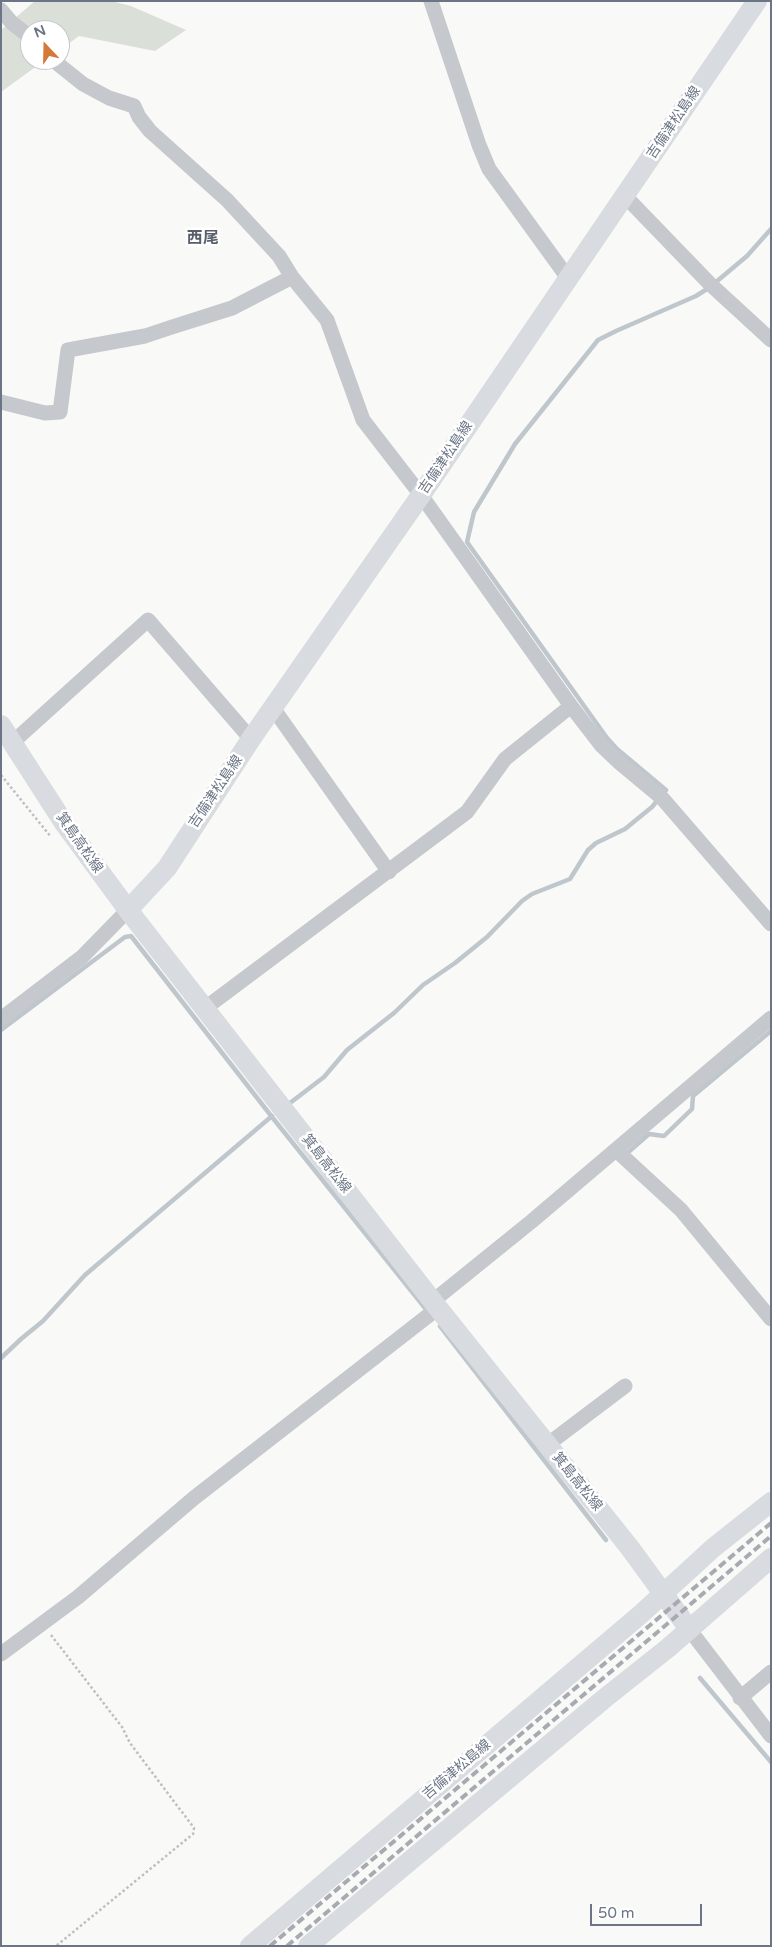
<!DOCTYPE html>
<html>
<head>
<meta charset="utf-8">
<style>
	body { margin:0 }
	#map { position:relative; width:772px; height:1947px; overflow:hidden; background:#f9f9f7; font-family:"Varela Round",sans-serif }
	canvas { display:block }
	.frame { position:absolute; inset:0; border:2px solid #6b7585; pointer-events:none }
	.north { position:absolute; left:20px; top:20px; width:50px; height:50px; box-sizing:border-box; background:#fff; border:1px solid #c4c8ce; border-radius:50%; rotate:339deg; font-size:14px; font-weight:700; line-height:20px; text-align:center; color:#6b7585 }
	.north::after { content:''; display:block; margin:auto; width:18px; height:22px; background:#d5793a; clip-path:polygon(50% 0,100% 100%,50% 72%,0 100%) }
	.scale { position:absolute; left:590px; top:1904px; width:112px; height:22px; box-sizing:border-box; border:2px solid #6b7585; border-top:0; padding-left:6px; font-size:15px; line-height:18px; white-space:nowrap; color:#6b7585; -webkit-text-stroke:4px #fff; paint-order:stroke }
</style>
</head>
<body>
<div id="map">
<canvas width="772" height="1947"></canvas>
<div class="frame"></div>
<div class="north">N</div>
<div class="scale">50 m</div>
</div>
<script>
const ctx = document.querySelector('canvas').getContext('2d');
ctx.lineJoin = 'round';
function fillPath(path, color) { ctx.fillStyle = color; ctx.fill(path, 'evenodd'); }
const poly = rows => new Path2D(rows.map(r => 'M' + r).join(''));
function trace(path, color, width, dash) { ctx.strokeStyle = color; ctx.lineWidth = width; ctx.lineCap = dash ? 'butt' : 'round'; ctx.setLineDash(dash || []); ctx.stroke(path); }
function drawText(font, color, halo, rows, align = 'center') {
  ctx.font = font + ' "Varela Round","Noto Sans JP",sans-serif'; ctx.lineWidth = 5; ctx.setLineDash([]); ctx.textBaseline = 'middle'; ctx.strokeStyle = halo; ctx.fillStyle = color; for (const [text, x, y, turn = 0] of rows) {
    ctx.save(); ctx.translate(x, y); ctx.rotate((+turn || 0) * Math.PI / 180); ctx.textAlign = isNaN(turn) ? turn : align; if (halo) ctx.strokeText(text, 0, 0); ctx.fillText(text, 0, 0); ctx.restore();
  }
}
fillPath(poly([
	[35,1,111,1,131,6,186,30,155,51,79,36,60,50,60,30,30,30,30,60,45,60,1,92,1,30]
]), '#dae0d8');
trace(poly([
	[716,282,747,256,771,229],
	[1,1030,125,937,131,936,272,1117,425,1308],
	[290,1103,324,1077,347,1050,394,1013,423,985,455,963,487,937,522,901,532,894,570,879,588,850,596,843,625,829,652,807,666,790,617,749,607,738,467,542,474,512,515,444,598,340,616,331,696,296,707,289],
	[625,1155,649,1134,664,1136,692,1109,693,1096,771,1031],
	[440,1326,606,1540],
	[1,1358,21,1339,43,1321,85,1275,272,1116],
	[700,1678,771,1762]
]), '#bfc6cc', 4.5);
trace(poly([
	[1,775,51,837],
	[51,1635,122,1727,130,1743,194,1828,193,1834,56,1946]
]), '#bdbfc2', 2.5, [2.5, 2.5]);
trace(poly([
	[431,1,479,145,489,169,568,278],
	[1,10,12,23,30,37],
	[53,60,83,84,109,98,134,106,139,117,150,131,227,200,279,256,292,277,327,320,363,420,421,495,571,706,601,745,620,763,662,798,771,924],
	[624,195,710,284,771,340],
	[1,402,45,413,60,412,68,350,145,336,172,327,232,308,292,277],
	[273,708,389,872],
	[13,742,148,620,251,739],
	[204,1009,467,812,505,759,571,706],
	[1,1019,82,957,128,910],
	[616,1150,681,1210,771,1319],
	[433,1301,532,1221,771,1018],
	[547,1445,625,1386],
	[689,1629,771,1736],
	[1,1654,78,1597,194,1498,438,1308],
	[740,1698,771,1672]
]), '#c5c8cc', 15);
trace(poly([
	[1,725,64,823,128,910,438,1308,630,1548,689,1629],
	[128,910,167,868,251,739,421,495,757,1],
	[250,1946,641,1614,713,1548,771,1502],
	[308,1946,605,1698,668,1648,771,1558]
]), '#d8dbdf', 20);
trace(poly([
	[270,1946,771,1523],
	[287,1946,771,1536]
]), '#a7aab0', 4, [8, 4]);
drawText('14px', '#6b7585', '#fff', [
	["吉備津松島線",674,123,-56],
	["吉備津松島線",446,458,-56],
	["吉備津松島線",216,792,-56],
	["箕島高松線",79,843,55],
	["箕島高松線",326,1164,52],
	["箕島高松線",577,1482,51],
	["吉備津松島線",457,1770,-40]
]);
drawText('bold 16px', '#585f6b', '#fff', [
	["西尾",203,239]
]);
</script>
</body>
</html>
